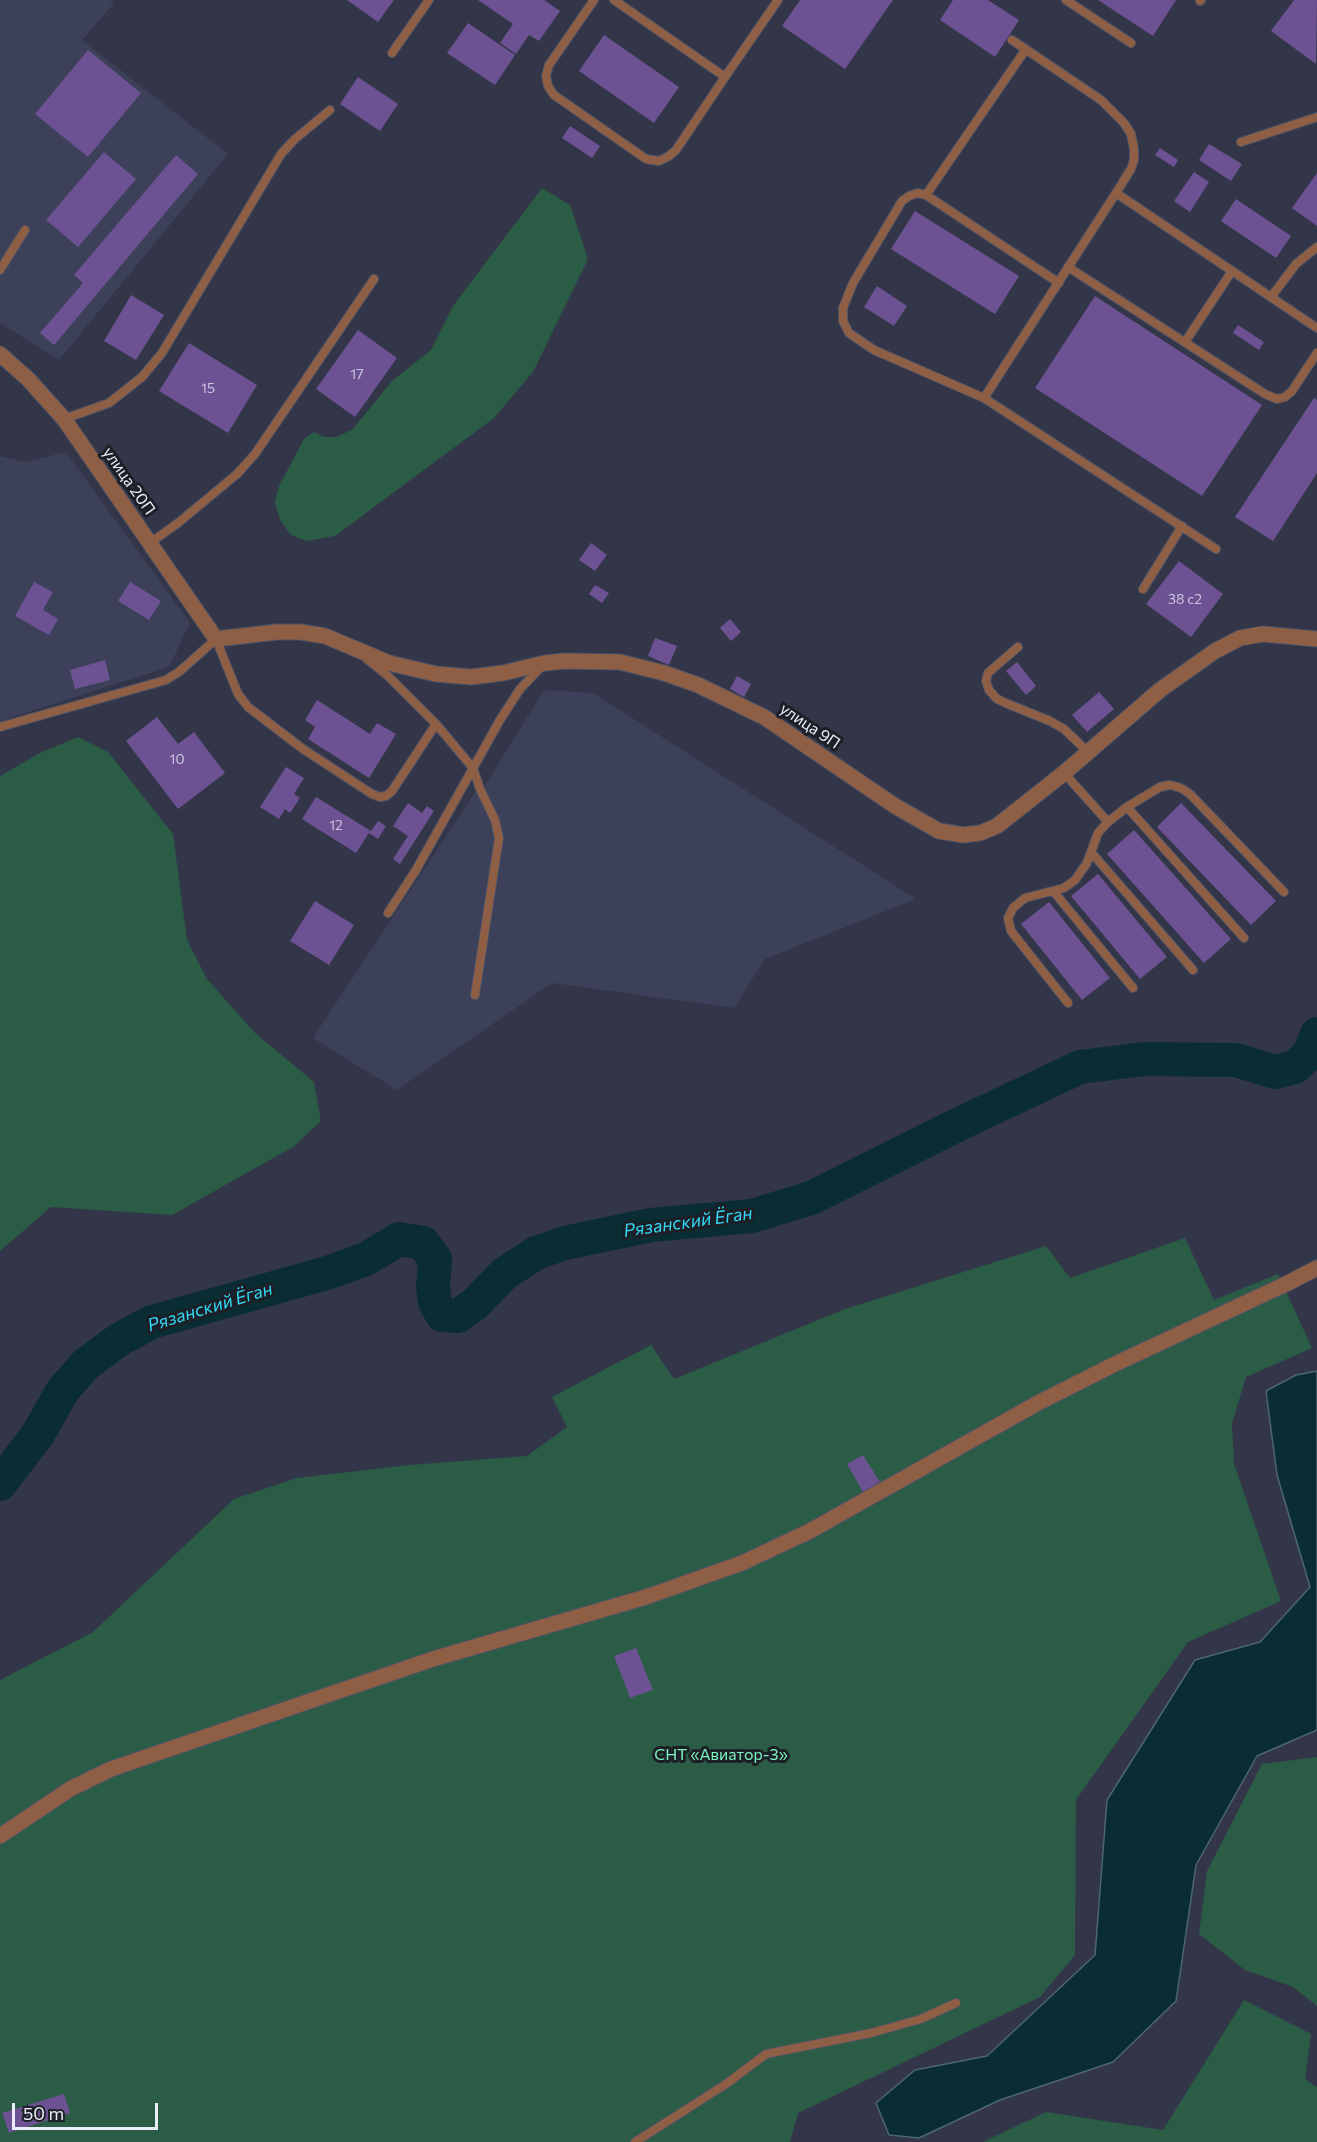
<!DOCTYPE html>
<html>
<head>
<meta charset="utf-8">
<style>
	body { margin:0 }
	#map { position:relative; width:1317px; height:2142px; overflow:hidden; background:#333649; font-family:Commissioner,sans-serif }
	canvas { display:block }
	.scale { position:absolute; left:12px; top:2103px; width:146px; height:27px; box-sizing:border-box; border:3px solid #eaecf9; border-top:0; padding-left:8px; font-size:18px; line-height:21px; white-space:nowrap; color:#eaecf9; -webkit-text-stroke:4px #1d1f27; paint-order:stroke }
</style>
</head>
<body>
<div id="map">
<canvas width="1317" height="2142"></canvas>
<div class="scale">50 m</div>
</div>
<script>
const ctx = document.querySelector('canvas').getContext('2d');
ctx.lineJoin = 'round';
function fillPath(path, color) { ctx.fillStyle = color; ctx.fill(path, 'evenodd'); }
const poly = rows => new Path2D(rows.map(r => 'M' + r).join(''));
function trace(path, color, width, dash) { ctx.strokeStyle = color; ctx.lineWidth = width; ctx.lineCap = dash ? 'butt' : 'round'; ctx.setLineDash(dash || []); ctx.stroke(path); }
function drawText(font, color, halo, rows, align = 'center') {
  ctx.font = font + ' Commissioner,sans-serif'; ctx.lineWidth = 6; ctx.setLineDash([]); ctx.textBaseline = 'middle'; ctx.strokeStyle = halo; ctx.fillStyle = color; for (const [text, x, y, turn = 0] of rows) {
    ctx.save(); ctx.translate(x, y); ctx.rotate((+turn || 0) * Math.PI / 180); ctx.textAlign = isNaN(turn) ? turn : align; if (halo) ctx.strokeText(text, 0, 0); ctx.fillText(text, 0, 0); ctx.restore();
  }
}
fillPath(poly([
	[0,0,111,0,114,3,82,40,228,154,59,360,0,323],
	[66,452,190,623,169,667,0,721,0,456,25,462],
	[544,690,593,693,916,899,765,959,734,1008,552,983,397,1090,313,1038,476,791,484,787]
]), '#3c4059');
fillPath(poly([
	[542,188,570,205,588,259,533,372,494,418,335,536,307,541,291,535,280,520,275,502,279,486,304,439,314,432,324,437,337,437,353,429,392,381,431,350,453,306],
	[78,737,108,752,173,834,187,940,207,979,255,1033,314,1082,321,1121,293,1147,172,1215,51,1207,0,1251,0,776,40,753],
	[1185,1238,1214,1300,1278,1274,1312,1348,1246,1377,1232,1423,1234,1464,1281,1601,1188,1642,1076,1800,1075,1955,1040,1997,798,2113,790,2142,0,2142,0,1680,93,1632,234,1499,297,1478,410,1465,527,1456,567,1427,552,1397,651,1345,674,1379,845,1309,1046,1246,1070,1278],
	[1317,1757,1317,2006,1293,1987,1245,1970,1199,1934,1207,1871,1262,1764],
	[1244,2000,1311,2034,1305,2079,1317,2087,1317,2142,983,2142,1046,2112,1163,2130]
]), '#2a5c46');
const water = poly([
	[1317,1371,1317,1730,1257,1756,1196,1865,1176,2001,1113,2062,1000,2100,919,2138,889,2135,876,2103,915,2070,987,2056,1095,1955,1107,1800,1195,1660,1260,1642,1310,1587,1277,1475,1266,1391,1296,1375,1317,1371]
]);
fillPath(water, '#0a2d34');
trace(water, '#4d666f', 1.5);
trace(poly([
	[0,1484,38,1434,63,1390,86,1364,120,1339,152,1322,327,1273,366,1259,399,1239,423,1243,435,1259,433,1287,435,1302,442,1315,458,1316,475,1304,504,1274,536,1253,565,1243,651,1225,752,1216,811,1198,955,1126,1080,1067,1144,1059,1236,1060,1275,1072,1295,1067,1309,1054,1317,1034]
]), '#0a2d34', 34);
fillPath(poly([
	[347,0,394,0,378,22],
	[478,0,544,0,560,11,539,41,529,35,516,54,500,43,513,24],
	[800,0,893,0,845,69,782,26],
	[953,0,988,0,1019,20,995,57,940,20],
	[1098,0,1176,0,1153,36],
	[1294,0,1317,0,1316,64,1271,31],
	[468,23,515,55,495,85,447,53],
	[604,35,679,87,654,123,579,71],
	[88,50,141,93,88,157,35,114],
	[358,77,398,104,380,131,340,104],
	[570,126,600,146,592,158,562,138],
	[1209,144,1242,164,1231,181,1199,160],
	[1160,148,1178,160,1174,167,1155,155],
	[104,152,136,179,78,247,46,220],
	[176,155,198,174,54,345,40,333,83,283,74,275],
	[1194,172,1209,182,1190,212,1174,201],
	[1317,173,1317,226,1292,208],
	[1236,199,1291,236,1276,258,1221,221],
	[915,211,1019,276,995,314,891,249],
	[877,286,907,306,894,326,864,307],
	[131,295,164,315,136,360,104,341],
	[1095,296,1262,405,1202,496,1035,388],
	[1238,325,1264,342,1259,350,1233,333],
	[358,330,397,358,355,417,316,389],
	[189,343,257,385,228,433,159,391],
	[1314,398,1317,400,1317,473,1273,541,1235,517],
	[591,543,607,555,595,571,579,560],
	[1179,561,1223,594,1191,637,1146,604],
	[34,582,53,592,43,610,58,619,49,635,15,616],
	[130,582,161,601,149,620,118,601],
	[595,585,609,593,602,603,589,594],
	[730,619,741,632,731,641,720,628],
	[655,638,677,646,669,665,648,656],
	[105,660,110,680,75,689,70,670],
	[1017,662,1036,686,1026,695,1006,671],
	[737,676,751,684,744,697,730,689],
	[1099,692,1114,709,1087,732,1072,715],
	[317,700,370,734,377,723,396,734,369,778,308,739,315,727,305,720],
	[157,717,178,744,194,732,225,773,178,809,126,741],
	[286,767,304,778,294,794,300,798,290,813,285,809,279,819,260,807],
	[316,797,371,831,378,821,386,826,378,839,369,833,356,853,302,819],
	[408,803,422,813,427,806,434,811,400,864,393,859,408,836,393,826],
	[1181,803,1276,901,1251,925,1157,827],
	[1134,830,1231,939,1204,963,1107,854],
	[1098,874,1167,957,1140,979,1071,896],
	[315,901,354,925,329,965,290,941],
	[1049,902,1110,978,1082,1000,1021,924],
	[863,1455,880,1482,863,1492,847,1464],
	[636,1648,653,1690,630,1698,614,1656],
	[64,2094,70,2113,9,2133,2,2113]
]), '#6c5292');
const service = poly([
	[594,0,549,65,546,76,548,86,554,95,646,159,659,161,669,156,676,150,725,77],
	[614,0,725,77,778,0],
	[1066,0,1131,43],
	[1200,1,1201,0],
	[1012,40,1101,100,1124,123,1131,134,1134,149,1134,160,1131,169,1116,193,1317,328],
	[392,53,429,0],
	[1241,142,1317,117],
	[1116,193,984,398,1216,549],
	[926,195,1026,49],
	[1068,267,1265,394,1277,399,1285,397,1292,391,1317,353],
	[0,270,25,230],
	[1271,297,1296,264,1317,247],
	[1185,342,1232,271],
	[984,398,874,350,849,333,843,321,843,308,853,283,902,201,909,196,918,193,926,195,1059,283],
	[64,419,109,403,142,377,162,353,281,154,295,139,330,110],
	[150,543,178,523,237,474,255,454,374,279],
	[1143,589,1182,526],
	[1018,647,988,673,986,681,989,690,997,699,1008,704,1050,721,1064,729,1088,752],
	[367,659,388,676,436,724,473,768,480,789,495,820,499,838,475,995],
	[0,727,166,680,180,671,216,639,238,694,248,707,303,749,372,794,380,797,386,796,392,791,436,724],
	[1064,773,1108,822],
	[1091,852,1193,970],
	[1054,892,1133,988],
	[388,913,416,870,500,720,520,689,542,666],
	[1244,938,1127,807,1160,787,1170,785,1181,788,1190,794,1284,892],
	[1068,1003,1011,931,1008,918,1013,908,1025,898,1064,888,1075,880,1087,863,1098,833,1108,822,1127,807],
	[635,2142,726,2084,766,2054,871,2033,921,2019,956,2003]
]);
const minor = poly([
	[0,354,28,379,64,419,216,639,277,632,300,632,325,636,389,663,436,674,471,677,503,673,545,663,565,661,620,662,664,673,698,685,764,717,895,806,939,831,963,835,980,833,997,826,1064,773,1160,690,1215,651,1240,638,1263,634,1317,639],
	[0,1836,70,1789,111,1769,433,1659,646,1597,742,1563,810,1531,1036,1404,1115,1364,1288,1283,1317,1268]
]);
trace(service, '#505365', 10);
trace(minor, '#505365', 17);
trace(service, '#8f5f45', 8);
trace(minor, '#8f5f45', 15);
drawText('14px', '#cac6df', null, [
	["17",357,374],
	["15",208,388],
	["38 с2",1185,599],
	["10",177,759],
	["12",336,825]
]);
drawText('16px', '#eaecf9', '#1d1f27', [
	["улица 20П",129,481,55],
	["улица 9П",810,726,34]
]);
drawText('16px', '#7cf4bf', '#1d1f27', [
	["СНТ «Авиатор-3»",721,1755]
]);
drawText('italic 18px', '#31d8f5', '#1d1f27', [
	["Рязанский Ёган",688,1222,-8],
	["Рязанский Ёган",210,1307,-17]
]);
</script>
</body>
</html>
